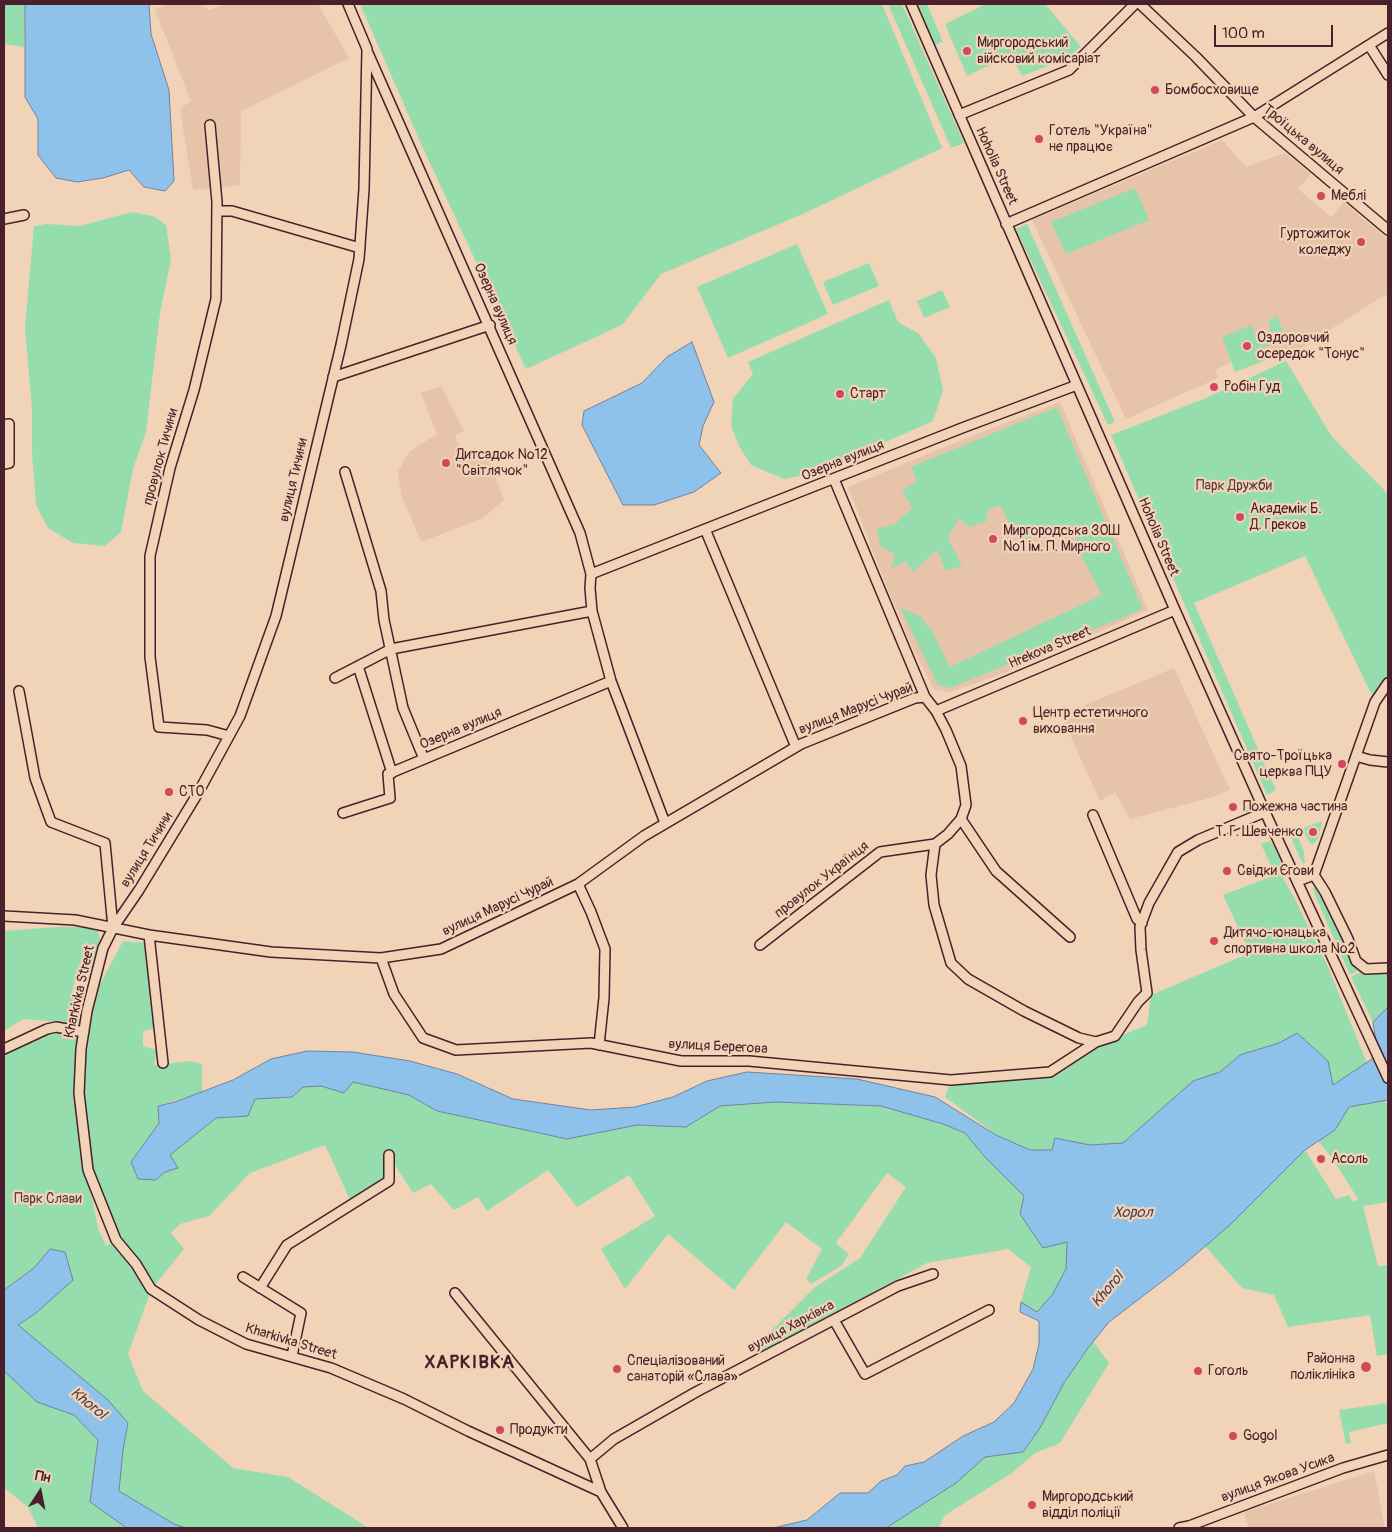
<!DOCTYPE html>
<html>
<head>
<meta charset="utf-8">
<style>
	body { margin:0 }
	#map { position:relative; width:1392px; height:1532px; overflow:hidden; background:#f1d4b7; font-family:Pangolin,sans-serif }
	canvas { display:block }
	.frame { position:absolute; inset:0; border:5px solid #4a1f2b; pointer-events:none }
	.north { position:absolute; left:15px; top:1467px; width:50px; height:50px; -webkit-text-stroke:4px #f1d4b7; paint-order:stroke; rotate:11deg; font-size:14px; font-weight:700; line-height:20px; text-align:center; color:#4a1f2b }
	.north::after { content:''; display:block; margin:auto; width:18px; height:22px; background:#4a1f2b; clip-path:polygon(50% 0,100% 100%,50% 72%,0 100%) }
	.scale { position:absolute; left:1214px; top:25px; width:119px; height:22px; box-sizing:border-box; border:2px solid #4a1f2b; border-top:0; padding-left:6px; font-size:15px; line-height:18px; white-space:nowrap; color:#4a1f2b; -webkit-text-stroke:4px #f1d4b7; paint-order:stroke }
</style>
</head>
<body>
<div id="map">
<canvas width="1392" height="1532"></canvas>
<div class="frame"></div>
<div class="north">Пн</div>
<div class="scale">100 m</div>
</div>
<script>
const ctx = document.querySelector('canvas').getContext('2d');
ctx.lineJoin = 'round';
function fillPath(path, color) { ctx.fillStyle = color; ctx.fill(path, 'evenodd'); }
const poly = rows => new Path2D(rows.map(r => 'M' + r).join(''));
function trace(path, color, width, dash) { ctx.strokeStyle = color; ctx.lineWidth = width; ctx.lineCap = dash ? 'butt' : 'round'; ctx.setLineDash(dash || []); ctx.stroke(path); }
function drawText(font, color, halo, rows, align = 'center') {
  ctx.font = font + ' Pangolin,sans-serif'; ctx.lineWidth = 4.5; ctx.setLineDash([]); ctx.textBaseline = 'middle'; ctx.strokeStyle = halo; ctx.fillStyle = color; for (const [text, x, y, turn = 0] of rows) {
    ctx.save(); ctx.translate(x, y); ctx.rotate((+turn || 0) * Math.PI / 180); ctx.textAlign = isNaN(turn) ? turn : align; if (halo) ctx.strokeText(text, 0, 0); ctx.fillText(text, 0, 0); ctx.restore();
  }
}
fillPath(poly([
	[166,4,201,4,209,10,227,4,318,4,349,58,241,111,240,185,193,190,180,109,191,101,155,10],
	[1222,140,1246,167,1285,153,1311,174,1298,189,1331,217,1344,202,1388,240,1388,297,1385,295,1290,355,1266,360,1235,372,1232,363,1230,363,1215,370,1218,378,1126,419,1032,220],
	[441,386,464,431,455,436,461,452,486,454,504,500,483,518,421,542,401,494,398,472,409,452,437,434,421,393],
	[1060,402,1148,610,1013,670,950,692,934,689,915,653,888,590,848,487,964,439],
	[1174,668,1230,790,1213,797,1130,819,1115,792,1100,801,1061,715],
	[1374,1471,1385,1528,1249,1528,1244,1512]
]), '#e6c3a9');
fillPath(poly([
	[4,4,25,4,24,47,4,44],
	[360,4,882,4,942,148,805,213,661,274,622,325,526,369,422,146],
	[888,4,902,4,964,143,951,148],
	[918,4,927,4,943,42,935,45],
	[986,4,1045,4,1081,47,1065,59,1022,76,1011,55,967,76,945,24],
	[1135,188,1149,220,1066,254,1051,222],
	[132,212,153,216,166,225,171,259,160,313,146,432,133,469,121,532,105,546,73,543,48,528,36,505,32,452,32,409,25,328,34,226,47,224,80,226],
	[1027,224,1115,422,1108,425,1016,229],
	[797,244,828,314,728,358,697,287],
	[869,263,879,286,833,305,823,282],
	[942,290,950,307,924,318,917,301],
	[889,300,898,322,919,334,936,358,943,390,933,421,815,473,784,479,751,465,739,446,731,425,733,399,753,374,748,362],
	[1277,316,1286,339,1261,349,1266,360,1235,372,1222,337,1251,325,1256,336,1271,330,1268,320],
	[1286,361,1332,437,1388,494,1388,679,1375,702,1305,556,1194,603,1276,790,1267,795,1111,435,1206,398],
	[1057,407,1143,609,950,688,938,685,900,607,920,616,932,631,950,667,1102,595,1075,543,1077,526,1064,525,1027,539,1014,533,1000,505,987,510,987,521,969,527,959,518,948,538,962,566,946,571,937,550,913,572,906,561,891,569,895,555,880,546,877,529,895,524,912,508,902,491,917,481,911,467],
	[1250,798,1254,801,1255,806,1254,811,1247,815,1241,802],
	[1322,821,1319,836,1315,843,1311,844,1306,837,1303,828],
	[1296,832,1304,852,1305,864,1301,861,1290,835],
	[1270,841,1274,846,1283,866,1273,870,1261,844],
	[1280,873,1295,899,1328,967,1367,1063,1346,1078,1332,1085,1297,1033,1279,1043,1240,1055,1220,1072,1193,1081,1123,1143,1090,1145,1056,1138,1052,1150,1030,1150,997,1135,945,1097,951,1080,1050,1072,1093,1047,1147,1025,1151,995,1250,953,1223,895],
	[1317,886,1358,970,1350,975,1315,895,1313,888],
	[56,927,79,927,98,930,100,940,89,972,78,969,71,996,79,998,80,1017,78,1027,60,1022,23,1019,4,1031,4,931],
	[123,941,146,943,149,990,155,1029,143,1031,143,1046,157,1050,154,1065,191,1061,202,1064,202,1092,158,1106,159,1123,131,1162,156,1180,165,1172,177,1168,170,1155,216,1118,248,1116,255,1099,292,1097,303,1087,321,1086,344,1093,352,1082,409,1095,437,1111,567,1139,637,1125,686,1127,720,1106,775,1102,881,1106,943,1124,965,1133,985,1157,1025,1196,1020,1214,1030,1227,1067,1242,1066,1269,1052,1295,1037,1312,1021,1302,1031,1267,1008,1249,927,1263,760,1354,756,1346,814,1288,860,1258,906,1187,887,1173,836,1243,849,1254,841,1266,811,1284,806,1279,822,1249,786,1222,734,1290,668,1234,625,1289,601,1249,655,1216,629,1175,577,1207,548,1170,487,1211,478,1197,454,1210,431,1184,413,1193,389,1156,389,1181,352,1204,325,1145,250,1173,209,1216,180,1224,171,1233,184,1249,151,1290,128,1354,143,1391,233,1468,288,1477,369,1528,186,1528,174,1524,119,1491,123,1450,128,1423,17,1325,36,1313,50,1249,34,1268,4,1289,4,1054,48,1033,63,1031,79,1036,74,1091,82,1148,98,1228,106,1246,116,1240,88,1170,79,1093,89,1031,99,986],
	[1388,968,1388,1007,1373,1022,1351,977,1366,969],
	[1385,1100,1388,1108,1388,1202,1363,1206,1378,1266,1388,1265,1388,1354,1377,1356,1370,1315,1288,1327,1274,1295,1242,1288,1205,1246,1230,1225,1305,1150,1336,1199,1349,1195,1353,1202,1358,1199,1332,1158,1318,1141,1335,1130,1349,1107],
	[1093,1341,1109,1363,1060,1443,1035,1453,1012,1473,944,1516,939,1528,886,1528,956,1483,985,1457,1023,1452,1040,1428,1064,1383],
	[4,1371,44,1404,74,1415,98,1440,90,1502,127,1528,38,1528,28,1507,4,1488],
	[1388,1403,1388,1423,1349,1432,1351,1443,1346,1444,1339,1410]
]), '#95ddad');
const water = poly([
	[25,4,149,4,151,34,169,90,174,181,165,191,144,187,129,170,103,178,77,182,56,178,38,155,38,119,25,97,25,4],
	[692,342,714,402,703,426,699,445,721,473,694,492,654,505,623,505,582,425,584,411,642,383,667,357,692,342],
	[1388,1007,1388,1100,1349,1107,1335,1130,1305,1150,1230,1225,1181,1267,1109,1322,1088,1348,1064,1383,1040,1428,1023,1452,985,1457,956,1483,886,1528,773,1528,807,1520,840,1493,868,1493,881,1481,897,1475,905,1466,924,1462,963,1436,994,1422,1014,1403,1033,1369,1039,1344,1039,1321,1020,1312,1021,1302,1037,1312,1052,1295,1066,1269,1067,1242,1043,1248,1020,1214,1024,1196,985,1157,965,1133,943,1124,881,1106,775,1102,720,1106,686,1127,637,1125,567,1139,437,1111,409,1095,353,1082,344,1093,321,1086,303,1087,292,1097,255,1099,248,1116,216,1118,170,1155,178,1168,165,1172,156,1180,138,1179,131,1162,159,1123,158,1106,175,1102,233,1080,271,1059,307,1051,353,1052,410,1061,457,1074,513,1099,591,1110,635,1107,673,1097,707,1081,747,1072,857,1079,935,1097,996,1135,1030,1150,1052,1150,1055,1138,1090,1145,1123,1143,1193,1081,1220,1072,1240,1055,1279,1043,1297,1033,1328,1061,1333,1085,1372,1059,1376,1042,1373,1022,1388,1007],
	[50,1249,65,1252,73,1280,36,1313,18,1325,108,1400,128,1423,123,1450,119,1491,174,1524,186,1528,127,1528,90,1502,98,1440,74,1415,37,1402,4,1371,4,1290,34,1268,50,1249]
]);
fillPath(water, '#8ec2eb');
trace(water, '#73819e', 1);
const minor = poly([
	[348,4,367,49,364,189,359,259,341,345,276,616,240,716,198,793,139,890,113,928,103,948,87,1011,81,1049,79,1093,88,1170,116,1240,136,1264,151,1289,199,1320,246,1344,331,1368,404,1399,468,1431,601,1492,623,1528],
	[911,4,1175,610,1265,812,1388,1078],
	[1140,4,1196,57,1254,117,1388,230],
	[1369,45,1388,75],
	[368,53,580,533,591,574],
	[959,115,1069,70,1135,4],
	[210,125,217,202,216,299,194,390,170,468,150,556,150,657,159,727,207,730,229,736],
	[217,211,232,211,360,248],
	[4,219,24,215],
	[1006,224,1254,117,1388,33],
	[333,377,490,325],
	[4,425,9,424,9,463,4,464],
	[345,472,381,591,384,620,403,708,424,759],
	[834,479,925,697,936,711,946,730,961,766,966,805,961,819,948,834,935,844,931,875,934,905,951,963,968,979,1024,1011,1079,1038,1096,1042,1115,1036,1138,1002,1147,993,1141,950,1140,927,1149,903,1178,852,1198,840,1265,812],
	[705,529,796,747],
	[358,666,392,773],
	[335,678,391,649,592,611],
	[19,691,35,778,51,822,105,843,113,928],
	[936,711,1175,610],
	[1356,756,1370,760,1388,762],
	[343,813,390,798,388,774,611,681],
	[1093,815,1137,919,1142,923],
	[961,819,996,871,1070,937],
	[665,823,611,681,592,611,590,588,591,574,962,428,1077,385],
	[1314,875,1325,892,1348,939,1356,961,1366,969,1388,968],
	[1298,881,1314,875,1375,702,1388,683],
	[578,884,591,912,605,949,604,998,599,1045],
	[4,916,75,920,149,935,271,952,381,958,441,949,578,884,644,836,801,744,915,698,925,697],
	[149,935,163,1063],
	[760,945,880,852,935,844],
	[381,958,394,994,423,1038,456,1050,591,1043,681,1061,749,1061,951,1080,1050,1072,1096,1042],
	[4,1049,47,1029,56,1027,84,1032],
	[243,1277,301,1313,292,1356],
	[260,1288,287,1245,389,1181,389,1155],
	[455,1293,590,1459,601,1492],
	[834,1320,865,1374,989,1310],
	[590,1459,614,1439,696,1392,898,1286,933,1274],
	[1179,1528,1189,1526,1343,1468,1388,1455]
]);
trace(minor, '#4a1f2b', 12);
trace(minor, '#f1d4b7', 9);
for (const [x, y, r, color] of [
	[967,51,5,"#d1495b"],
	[1155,90,5,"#d1495b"],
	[1039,139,5,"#d1495b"],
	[1321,196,5,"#d1495b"],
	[1361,242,5,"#d1495b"],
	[1247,346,5,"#d1495b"],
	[1214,387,5,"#d1495b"],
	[840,394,5,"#d1495b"],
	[446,463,5,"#d1495b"],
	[1240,517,5,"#d1495b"],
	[993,539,5,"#d1495b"],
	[1023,721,5,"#d1495b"],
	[1342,764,5,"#d1495b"],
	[169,792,5,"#d1495b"],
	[1233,807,5,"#d1495b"],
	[1313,832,5,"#d1495b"],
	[1227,871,5,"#d1495b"],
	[1214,941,5,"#d1495b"],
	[1321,1159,5,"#d1495b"],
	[1366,1367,6,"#d1495b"],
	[617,1369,5,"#d1495b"],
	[1198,1371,5,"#d1495b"],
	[500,1430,5,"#d1495b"],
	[1233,1436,5,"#d1495b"],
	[1032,1505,5,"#d1495b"]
]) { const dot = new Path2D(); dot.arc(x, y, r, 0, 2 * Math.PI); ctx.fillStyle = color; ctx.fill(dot); trace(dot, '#f1d4b7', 2); }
drawText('14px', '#4a1f2b', '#f1d4b7', [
	["Миргородський",977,43],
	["війсковий комісаріат",977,59],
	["Бомбосховище",1165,90],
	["Готель \"Україна\"",1049,131],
	["не працює",1049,147],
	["Меблі",1331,196],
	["Гуртожиток",1351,234,"right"],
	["коледжу",1351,250,"right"],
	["Оздоровчий",1257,338],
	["осередок \"Тонус\"",1257,354],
	["Робін Гуд",1224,387],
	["Старт",850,394],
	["Дитсадок №12",456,455],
	["\"Світлячок\"",456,471],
	["Академік Б.",1250,509],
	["Д. Греков",1250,525],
	["Миргородська ЗОШ",1003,531],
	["№1 ім. П. Мирного",1003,547],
	["Центр естетичного",1033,713],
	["виховання",1033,729],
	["Свято-Троїцька",1332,756,"right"],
	["церква ПЦУ",1332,772,"right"],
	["СТО",179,792],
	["Пожежна частина",1243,807],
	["Т. Г. Шевченко",1303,832,"right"],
	["Свідки Єгови",1237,871],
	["Дитячо-юнацька",1224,933],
	["спортивна школа №2",1224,949],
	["Асоль",1331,1159],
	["Районна",1355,1359,"right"],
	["поліклініка",1355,1375,"right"],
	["Спеціалізований",627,1361],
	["санаторій «Слава»",627,1377],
	["Гоголь",1208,1371],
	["Продукти",510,1430],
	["Gogol",1243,1436],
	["Миргородський",1042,1497],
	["відділ поліції",1042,1513]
], 'left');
drawText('14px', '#4a1f2b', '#f1d4b7', [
	["Троїцька вулиця",1303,140,40],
	["Hoholia Street",996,166,66],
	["Озерна вулиця",495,304,66],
	["провулок Тичини",161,457,-75],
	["Озерна вулиця",843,461,-22],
	["вулиця Тичини",294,480,-77],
	["Hoholia Street",1158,537,67],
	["Hrekova Street",1050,648,-23],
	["вулиця Марусі Чурай",856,709,-21],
	["Озерна вулиця",461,729,-23],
	["вулиця Тичини",147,850,-58],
	["провулок Українця",822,880,-38],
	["вулиця Марусі Чурай",498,907,-25],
	["Kharkivka Street",80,992,-77],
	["вулиця Берегова",718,1047,3],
	["вулиця Харківка",791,1327,-28],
	["Kharkivka Street",291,1342,17],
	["вулиця Якова Усика",1278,1478,-20]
]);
drawText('14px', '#553c3e', '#f1d4b7', [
	["Парк Дружби",1234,486],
	["Парк Слави",48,1199]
]);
drawText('italic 15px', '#584051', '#f1d4b7', [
	["Хорол",1133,1213],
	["Khorol",1108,1290,-50],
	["Khorol",88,1404,39]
]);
ctx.letterSpacing = '1px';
drawText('bold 19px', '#4a1f2b', '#f1d4b7', [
	["ХАРКІВКА",470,1363]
]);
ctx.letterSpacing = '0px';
</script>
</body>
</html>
